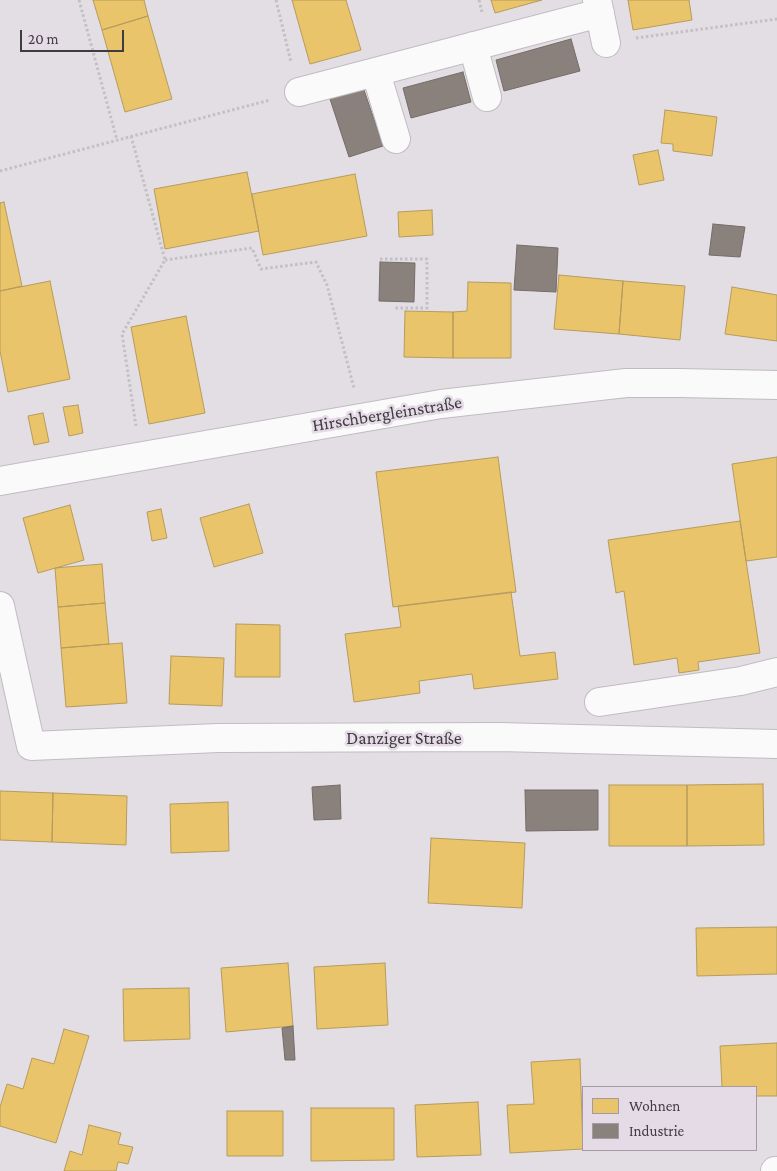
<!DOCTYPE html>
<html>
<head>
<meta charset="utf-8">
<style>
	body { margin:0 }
	#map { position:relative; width:777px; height:1171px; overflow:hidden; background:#e3dee4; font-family:"Crimson Pro",serif }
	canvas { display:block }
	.legend { position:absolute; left:582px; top:1086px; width:175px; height:65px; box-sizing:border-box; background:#e5dbe7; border:1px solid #a39ba4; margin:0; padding:6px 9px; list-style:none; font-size:15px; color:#3f3b40 }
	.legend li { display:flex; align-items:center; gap:10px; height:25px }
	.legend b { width:25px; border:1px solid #a39ba4 }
	.scale { position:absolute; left:20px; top:30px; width:104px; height:22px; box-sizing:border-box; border:2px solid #3f3b40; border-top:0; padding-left:6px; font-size:15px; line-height:18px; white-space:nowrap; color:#3f3b40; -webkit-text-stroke:4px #e5dbe7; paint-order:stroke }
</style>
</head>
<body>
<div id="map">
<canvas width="777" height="1171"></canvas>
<ul class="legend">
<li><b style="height:14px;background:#e9c46a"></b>Wohnen</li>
<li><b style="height:14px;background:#8a817c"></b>Industrie</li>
</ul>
<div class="scale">20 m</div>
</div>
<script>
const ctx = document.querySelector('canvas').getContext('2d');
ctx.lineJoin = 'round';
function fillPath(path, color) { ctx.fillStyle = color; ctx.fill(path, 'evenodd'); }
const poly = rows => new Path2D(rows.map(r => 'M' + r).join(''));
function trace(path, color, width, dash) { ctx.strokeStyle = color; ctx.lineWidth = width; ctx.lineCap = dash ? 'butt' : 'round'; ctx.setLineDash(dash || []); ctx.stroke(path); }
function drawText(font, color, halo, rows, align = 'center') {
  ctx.font = font + ' "Crimson Pro",serif'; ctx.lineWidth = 5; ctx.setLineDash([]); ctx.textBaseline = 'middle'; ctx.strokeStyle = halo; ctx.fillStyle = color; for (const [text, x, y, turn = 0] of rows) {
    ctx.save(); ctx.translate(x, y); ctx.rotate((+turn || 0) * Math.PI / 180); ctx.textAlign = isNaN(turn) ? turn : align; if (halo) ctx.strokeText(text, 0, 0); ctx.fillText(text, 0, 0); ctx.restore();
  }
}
const homes = poly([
	[93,0,144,0,148,16,102,30,93,0],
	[292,0,346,0,361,50,310,64,292,0],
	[491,0,542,0,495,13,491,0],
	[628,0,689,0,692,20,633,30,628,0],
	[148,16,172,99,125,112,102,30,148,16],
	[665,110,717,117,712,156,673,151,673,144,661,143,665,110],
	[658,150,664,180,639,185,633,155,658,150],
	[247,172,259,231,165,249,154,189,247,172],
	[355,174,367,236,263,255,252,194,355,174],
	[4,202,22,286,0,291,0,203,4,202],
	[432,210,433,235,399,237,398,212,432,210],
	[559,275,623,281,619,334,554,329,559,275],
	[50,281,70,379,8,392,0,351,0,291,50,281],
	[623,281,685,286,680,340,619,334,623,281],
	[468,282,511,283,511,358,453,358,453,312,467,311,468,282],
	[732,287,777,295,777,341,725,334,732,287],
	[405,311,453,312,453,358,404,357,405,311],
	[186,316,205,413,149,424,131,327,186,316],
	[78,405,83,433,69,436,63,407,78,405],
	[43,413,49,442,34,445,28,416,43,413],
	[498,457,516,592,393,607,376,472,498,457],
	[777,457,777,557,746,561,732,464,777,457],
	[249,504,263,553,214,567,200,518,249,504],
	[70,505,84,560,38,573,23,518,70,505],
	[161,509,167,538,152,541,147,512,161,509],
	[740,521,760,653,698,662,699,670,679,673,677,658,634,665,624,591,616,593,608,540,740,521],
	[102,564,105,603,58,607,55,568,102,564],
	[511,592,520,656,555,652,558,679,474,689,472,674,419,681,420,693,354,702,345,634,401,627,398,606,511,592],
	[105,603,109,644,61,648,58,607,105,603],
	[236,624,280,625,280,677,235,677,236,624],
	[122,643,127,703,66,707,61,648,122,643],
	[171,656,224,658,222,706,169,704,171,656],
	[763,784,764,845,687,846,687,785,763,784],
	[609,785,687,785,687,846,609,846,609,785],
	[0,791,53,793,52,842,0,840,0,791],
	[53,793,127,796,126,845,52,842,53,793],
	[228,802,229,851,171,853,170,804,228,802],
	[431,838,525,843,522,908,428,903,431,838],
	[777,927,777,974,697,976,696,928,777,927],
	[288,963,293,1026,226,1032,221,968,288,963],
	[385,963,388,1025,317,1029,314,967,385,963],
	[189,988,190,1039,124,1041,123,989,189,988],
	[64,1029,89,1036,56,1143,0,1126,0,1107,7,1084,23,1089,32,1058,54,1064,64,1029],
	[777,1043,777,1096,756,1096,756,1087,722,1087,720,1046,777,1043],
	[580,1059,583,1149,510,1153,507,1105,534,1104,531,1062,580,1059],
	[478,1102,481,1155,417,1157,415,1105,478,1102],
	[311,1108,394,1108,394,1160,311,1161,311,1108],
	[227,1111,283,1111,283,1156,227,1156,227,1111],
	[89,1125,121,1133,118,1144,133,1147,128,1164,118,1162,116,1171,64,1171,70,1151,82,1155,89,1125]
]);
fillPath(homes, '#e9c46a');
trace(homes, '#b69b5d', 1);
const industry = poly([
	[571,39,580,71,504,91,496,60,571,39],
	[463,72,471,102,411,118,403,88,463,72],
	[363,87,383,146,349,157,330,99,363,87],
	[713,224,745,227,740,257,709,255,713,224],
	[517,245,558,248,556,292,514,290,517,245],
	[380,262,415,263,414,302,379,301,380,262],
	[340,785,341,819,314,820,312,787,340,785],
	[525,790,598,790,598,830,526,831,525,790],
	[293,1026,295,1060,285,1060,282,1028,293,1026]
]);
fillPath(industry, '#8a817c');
trace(industry, '#746c6a', 1);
const minor = poly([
	[597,0,606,43],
	[473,46,487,97],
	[376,73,396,139],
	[299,92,600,13],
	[0,481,441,404,626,383,680,383,777,385],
	[0,606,31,746,218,738,499,737,777,744],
	[599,702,741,681,777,672],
	[775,1171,777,1171]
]);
trace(minor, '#c0bcc1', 30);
trace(poly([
	[79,0,117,140],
	[276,0,291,62],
	[479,0,482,12],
	[636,38,777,19],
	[131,136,165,260,122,334,136,426],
	[0,171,270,100],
	[380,259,427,259,427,308,395,308],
	[165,260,252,248,261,269,316,262,327,285,354,388]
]), '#c3c0c4', 3, [2.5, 2.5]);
trace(minor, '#fbfafb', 28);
drawText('18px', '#3f3b40', '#e5dbe7', [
	["Hirschbergleinstraße",387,414,-9],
	["Danziger Straße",404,738]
]);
</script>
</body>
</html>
